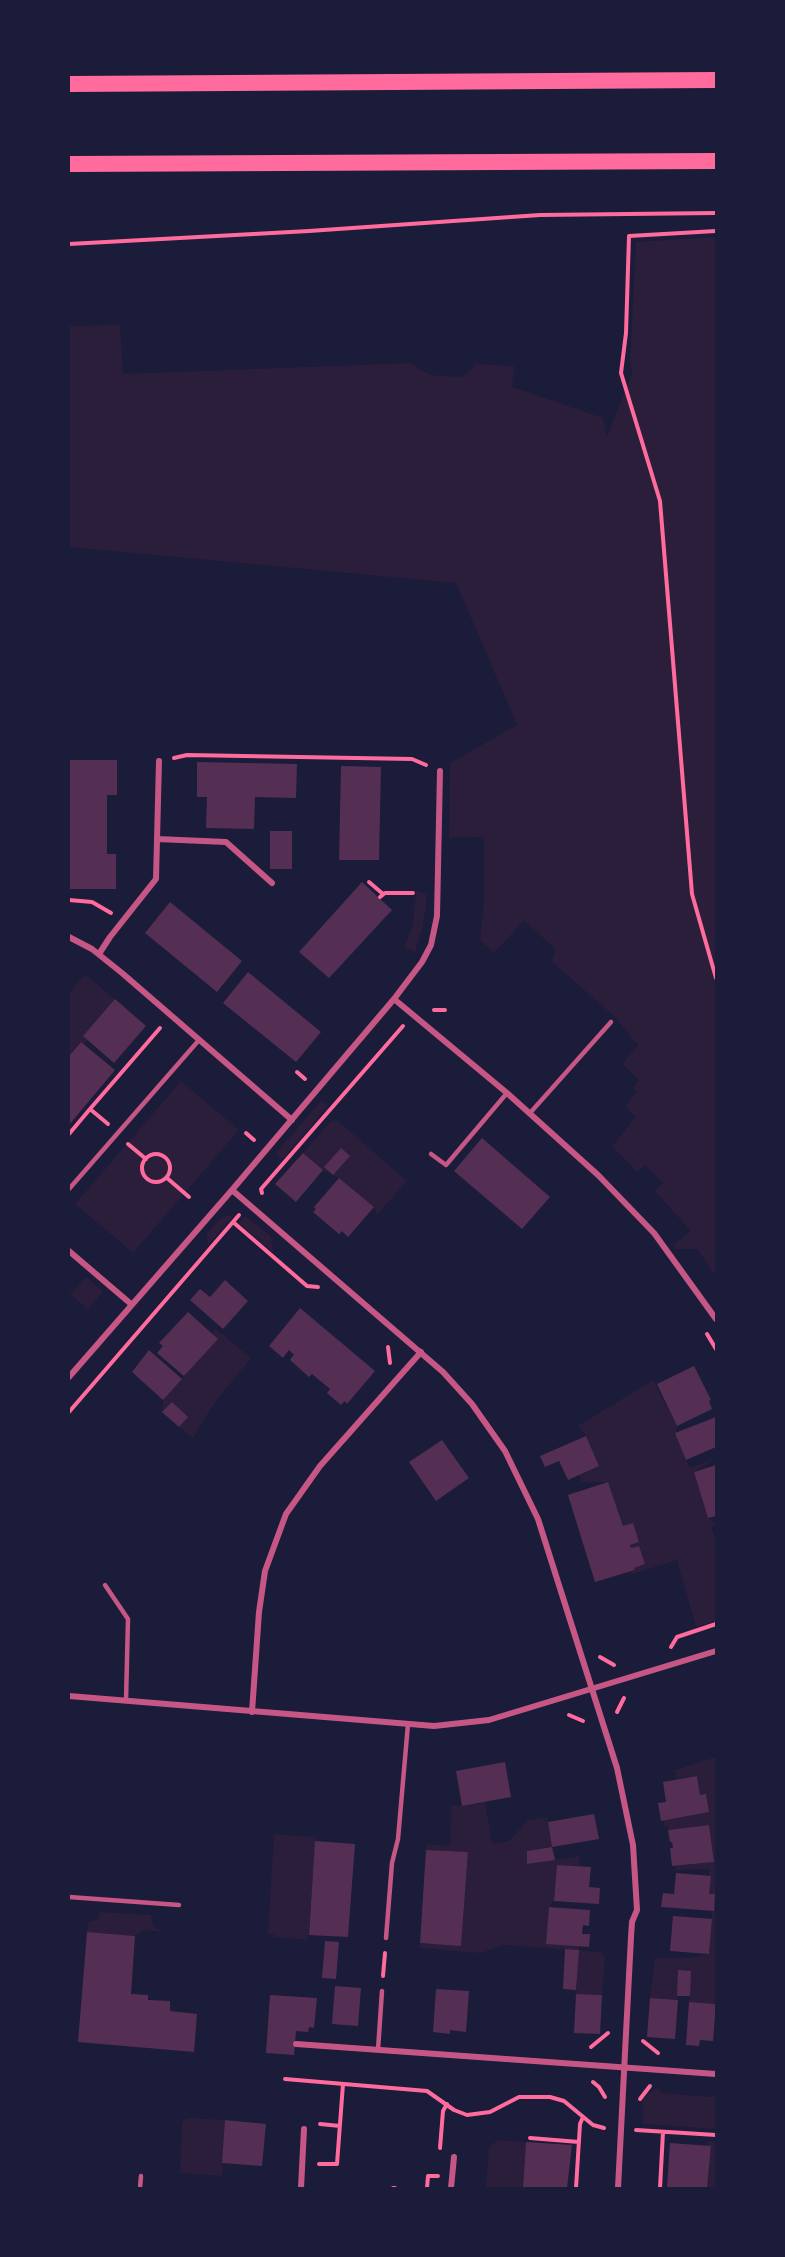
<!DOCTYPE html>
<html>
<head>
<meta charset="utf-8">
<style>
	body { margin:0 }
	#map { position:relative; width:785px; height:2257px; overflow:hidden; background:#1b1b3a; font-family:"PT Sans Narrow",sans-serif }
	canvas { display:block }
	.frame { position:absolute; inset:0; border:70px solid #1b1b3a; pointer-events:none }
</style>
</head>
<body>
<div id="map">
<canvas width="785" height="2257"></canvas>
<div class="frame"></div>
</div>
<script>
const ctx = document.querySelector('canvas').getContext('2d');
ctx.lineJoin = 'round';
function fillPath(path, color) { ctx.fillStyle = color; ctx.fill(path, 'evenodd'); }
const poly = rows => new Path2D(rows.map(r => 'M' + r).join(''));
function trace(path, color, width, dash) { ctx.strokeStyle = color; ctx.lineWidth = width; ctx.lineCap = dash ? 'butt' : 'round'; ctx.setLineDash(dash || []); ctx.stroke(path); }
fillPath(poly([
	[716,237,716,1277,697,1249,677,1249,673,1245,691,1231,655,1191,663,1183,645,1165,637,1172,612,1146,636,1117,625,1106,637,1092,633,1088,639,1080,622,1064,638,1045,614,1016,552,962,556,949,524,921,494,953,480,940,484,901,484,837,449,838,450,763,517,725,456,583,69,547,69,326,120,325,123,374,411,363,421,370,432,375,460,377,470,371,475,364,514,366,512,387,603,418,607,437,632,373,630,361,636,242],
	[416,891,426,894,426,905,423,926,415,952,404,947,413,925],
	[87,976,115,999,84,1035,88,1040,84,1044,80,1042,69,1056,69,993,83,977],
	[181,1081,239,1130,133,1253,75,1204],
	[322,1100,328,1106,282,1160,275,1154],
	[331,1121,338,1121,407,1181,377,1215,374,1207,357,1193,339,1178,323,1170,303,1153],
	[235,1214,208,1245,206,1235,222,1217],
	[245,1216,271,1236,273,1252,239,1223],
	[86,1277,103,1292,88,1309,70,1294],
	[216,1329,251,1358,213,1405,193,1438,162,1412,163,1400,217,1339,212,1333],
	[653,1380,677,1426,676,1433,690,1468,716,1458,694,1472,708,1518,715,1522,712,1528,716,1541,716,1621,696,1627,677,1560,623,1577,635,1570,634,1568,645,1564,639,1546,631,1548,608,1482,582,1482,579,1475,599,1466,586,1436,578,1426],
	[716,1757,716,2004,689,2002,691,1971,678,1971,677,1996,678,2000,650,1998,655,1958,692,1958,709,1954,712,1913,714,1910,715,1895,709,1894,709,1869,676,1870,676,1866,714,1862,709,1825,668,1830,668,1826,664,1827,664,1820,709,1812,706,1795,700,1795,697,1776,677,1779,675,1770],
	[485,1802,492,1844,509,1841,528,1820,547,1817,552,1847,527,1851,527,1864,579,1856,579,1867,557,1865,554,1901,549,1907,547,1943,579,1946,579,1950,603,1953,605,1959,602,1995,576,1994,578,1950,503,1945,481,1953,419,1948,420,1943,461,1945,468,1852,426,1850,427,1844,450,1846,451,1805,462,1806],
	[274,1834,316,1837,308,1940,274,1937,274,1934,268,1934],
	[100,1912,151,1915,153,1926,164,1932,144,1930,135,1936,87,1932,88,1922,97,1920],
	[657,2088,663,2093,710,2097,716,2093,716,2129,643,2124,643,2100,649,2093],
	[187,2118,225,2120,222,2176,180,2173,182,2122],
	[498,2140,526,2142,523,2188,486,2188,489,2147],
	[708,2141,716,2142,716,2188,707,2188,711,2147,707,2146]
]), '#2a1e3b');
fillPath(poly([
	[69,760,117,760,117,795,107,795,107,854,116,854,116,889,69,889],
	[197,762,297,764,296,798,255,797,254,829,206,828,207,797,197,797],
	[341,766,381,767,379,860,339,860],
	[270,831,292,831,292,869,270,869],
	[362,882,392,910,329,978,299,952],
	[170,902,242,961,217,992,145,933],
	[248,972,321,1032,296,1062,223,1003],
	[115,999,146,1026,114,1063,83,1036],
	[81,1042,115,1070,69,1125,69,1056],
	[482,1138,550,1197,522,1229,454,1171],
	[341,1148,350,1156,333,1175,324,1167],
	[303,1153,323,1170,296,1202,275,1184],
	[339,1178,374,1207,348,1237,342,1231,339,1234,313,1212,316,1209,314,1207],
	[225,1280,248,1301,223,1329,190,1300,200,1289,210,1297],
	[300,1308,375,1371,347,1404,345,1401,341,1405,327,1393,330,1389,312,1374,309,1377,290,1360,294,1354,292,1353,289,1350,283,1358,269,1346],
	[188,1312,218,1339,184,1376,157,1353,163,1346,159,1343],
	[149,1350,182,1379,163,1400,132,1372],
	[694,1366,711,1400,709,1401,712,1409,677,1426,657,1384],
	[172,1402,188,1417,179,1427,162,1412],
	[716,1417,716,1447,686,1460,675,1433],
	[586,1436,599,1466,568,1480,559,1461,545,1467,540,1456],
	[442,1440,469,1478,436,1501,409,1462],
	[716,1465,716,1516,708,1518,694,1472],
	[608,1482,623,1526,633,1523,639,1542,630,1545,631,1548,639,1546,645,1564,634,1568,635,1570,595,1582,568,1495],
	[505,1762,511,1797,462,1806,456,1771],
	[697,1776,700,1795,706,1794,709,1812,661,1821,658,1803,666,1802,663,1782],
	[594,1814,599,1839,552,1847,548,1822],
	[709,1825,714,1862,672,1866,670,1848,673,1848,672,1842,670,1842,668,1830],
	[315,1841,355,1844,348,1937,309,1935],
	[552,1847,555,1860,527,1864,527,1851],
	[426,1850,468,1852,461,1946,420,1943],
	[557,1865,591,1867,589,1887,600,1888,599,1904,554,1901],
	[676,1873,711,1876,709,1894,715,1894,714,1911,661,1907,663,1893,674,1894],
	[549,1907,590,1910,589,1926,583,1925,582,1934,590,1934,589,1947,546,1944],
	[673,1916,712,1919,709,1954,670,1951],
	[87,1932,135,1936,131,1994,148,1995,148,2000,170,2001,170,2011,197,2014,194,2052,78,2042],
	[325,1941,339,1942,336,1979,322,1978],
	[565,1949,579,1950,576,1990,563,1989],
	[678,1970,691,1971,690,1996,677,1996],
	[335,1986,361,1988,358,2026,332,2024],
	[436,1989,469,1991,466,2032,450,2030,450,2034,433,2032],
	[576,1994,602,1995,600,2034,574,2033],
	[270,1995,317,1998,314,2028,309,2027,308,2032,296,2031,294,2055,266,2053],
	[650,1998,678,2000,675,2039,647,2037],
	[689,2002,716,2004,713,2041,700,2040,699,2046,686,2045],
	[225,2120,266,2124,262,2166,222,2163],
	[526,2142,572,2145,567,2188,523,2188],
	[670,2143,711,2146,707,2188,667,2188]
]), '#542f53');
trace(poly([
	[716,231,629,236,626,333,621,373,660,501,692,894,716,978],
	[69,244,309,231,540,215,716,213],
	[174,758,187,755,412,759,426,765],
	[369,882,383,894],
	[380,897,385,893,413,893],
	[69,900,92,902,111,913],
	[434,1010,445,1010],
	[297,1072,305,1079],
	[90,1109,160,1028],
	[246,1133,254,1140],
	[69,1134,90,1109,108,1124],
	[128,1144,146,1159],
	'142 1168a14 14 0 1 1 28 0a14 14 0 1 1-28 0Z',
	[167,1178,189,1197],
	[262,1193,261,1189,403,1026],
	[233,1222,307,1286,318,1287],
	[707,1334,716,1349],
	[388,1347,390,1363],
	[69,1412,239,1215],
	[671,1647,677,1637,716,1624],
	[600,1657,614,1665],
	[617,1712,624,1698],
	[569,1715,583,1721],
	[383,1976,385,1953],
	[643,2041,658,2053],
	[591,2047,608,2033],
	[285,2079,427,2091,454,2110,467,2115,490,2112,519,2097,550,2097,564,2101,593,2125,604,2128],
	[593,2082,599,2087,605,2097],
	[640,2099,650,2086],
	[320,2124,340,2126],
	[636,2130,716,2135],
	[530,2138,579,2142],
	[440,2148,443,2111,447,2104],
	[319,2164,337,2164,343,2084],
	[393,2188,395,2188],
	[427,2188,428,2176,438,2176],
	[576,2188,580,2124,583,2117],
	[660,2188,663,2132]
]), '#ff6b9d', 4);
trace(poly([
	[530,1113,611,1022],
	[431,1154,446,1165,507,1093],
	[69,1189,199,1040],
	[105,1585,128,1619,126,1701],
	[69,1897,179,1905],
	[386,1938,392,1863,398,1839,408,1724],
	[378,2050,382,1991],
	[140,2188,141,2176]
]), '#c65784', 4.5);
trace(poly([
	[157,839,226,842,272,883],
	[69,937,92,949,122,973,292,1120],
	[99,954,110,937,156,879,159,761],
	[394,999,507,1093,598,1175,654,1233,716,1319],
	[232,1190,443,1372,472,1404,505,1451,538,1519,617,1768,633,1845,637,1910,632,1922,631,1937,618,2188],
	[69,1251,131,1304],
	[69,1377,232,1190,394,999,422,962,431,945,437,916,440,771],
	[69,1696,434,1726,489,1720,716,1651],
	[252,1712,259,1612,265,1571,286,1514,320,1466,421,1352],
	[296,2044,716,2074],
	[301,2188,304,2129],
	[451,2188,454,2157]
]), '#c65784', 6);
trace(poly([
	[69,84,716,80],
	[69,164,716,161]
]), '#ff6b9d', 16);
</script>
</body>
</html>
